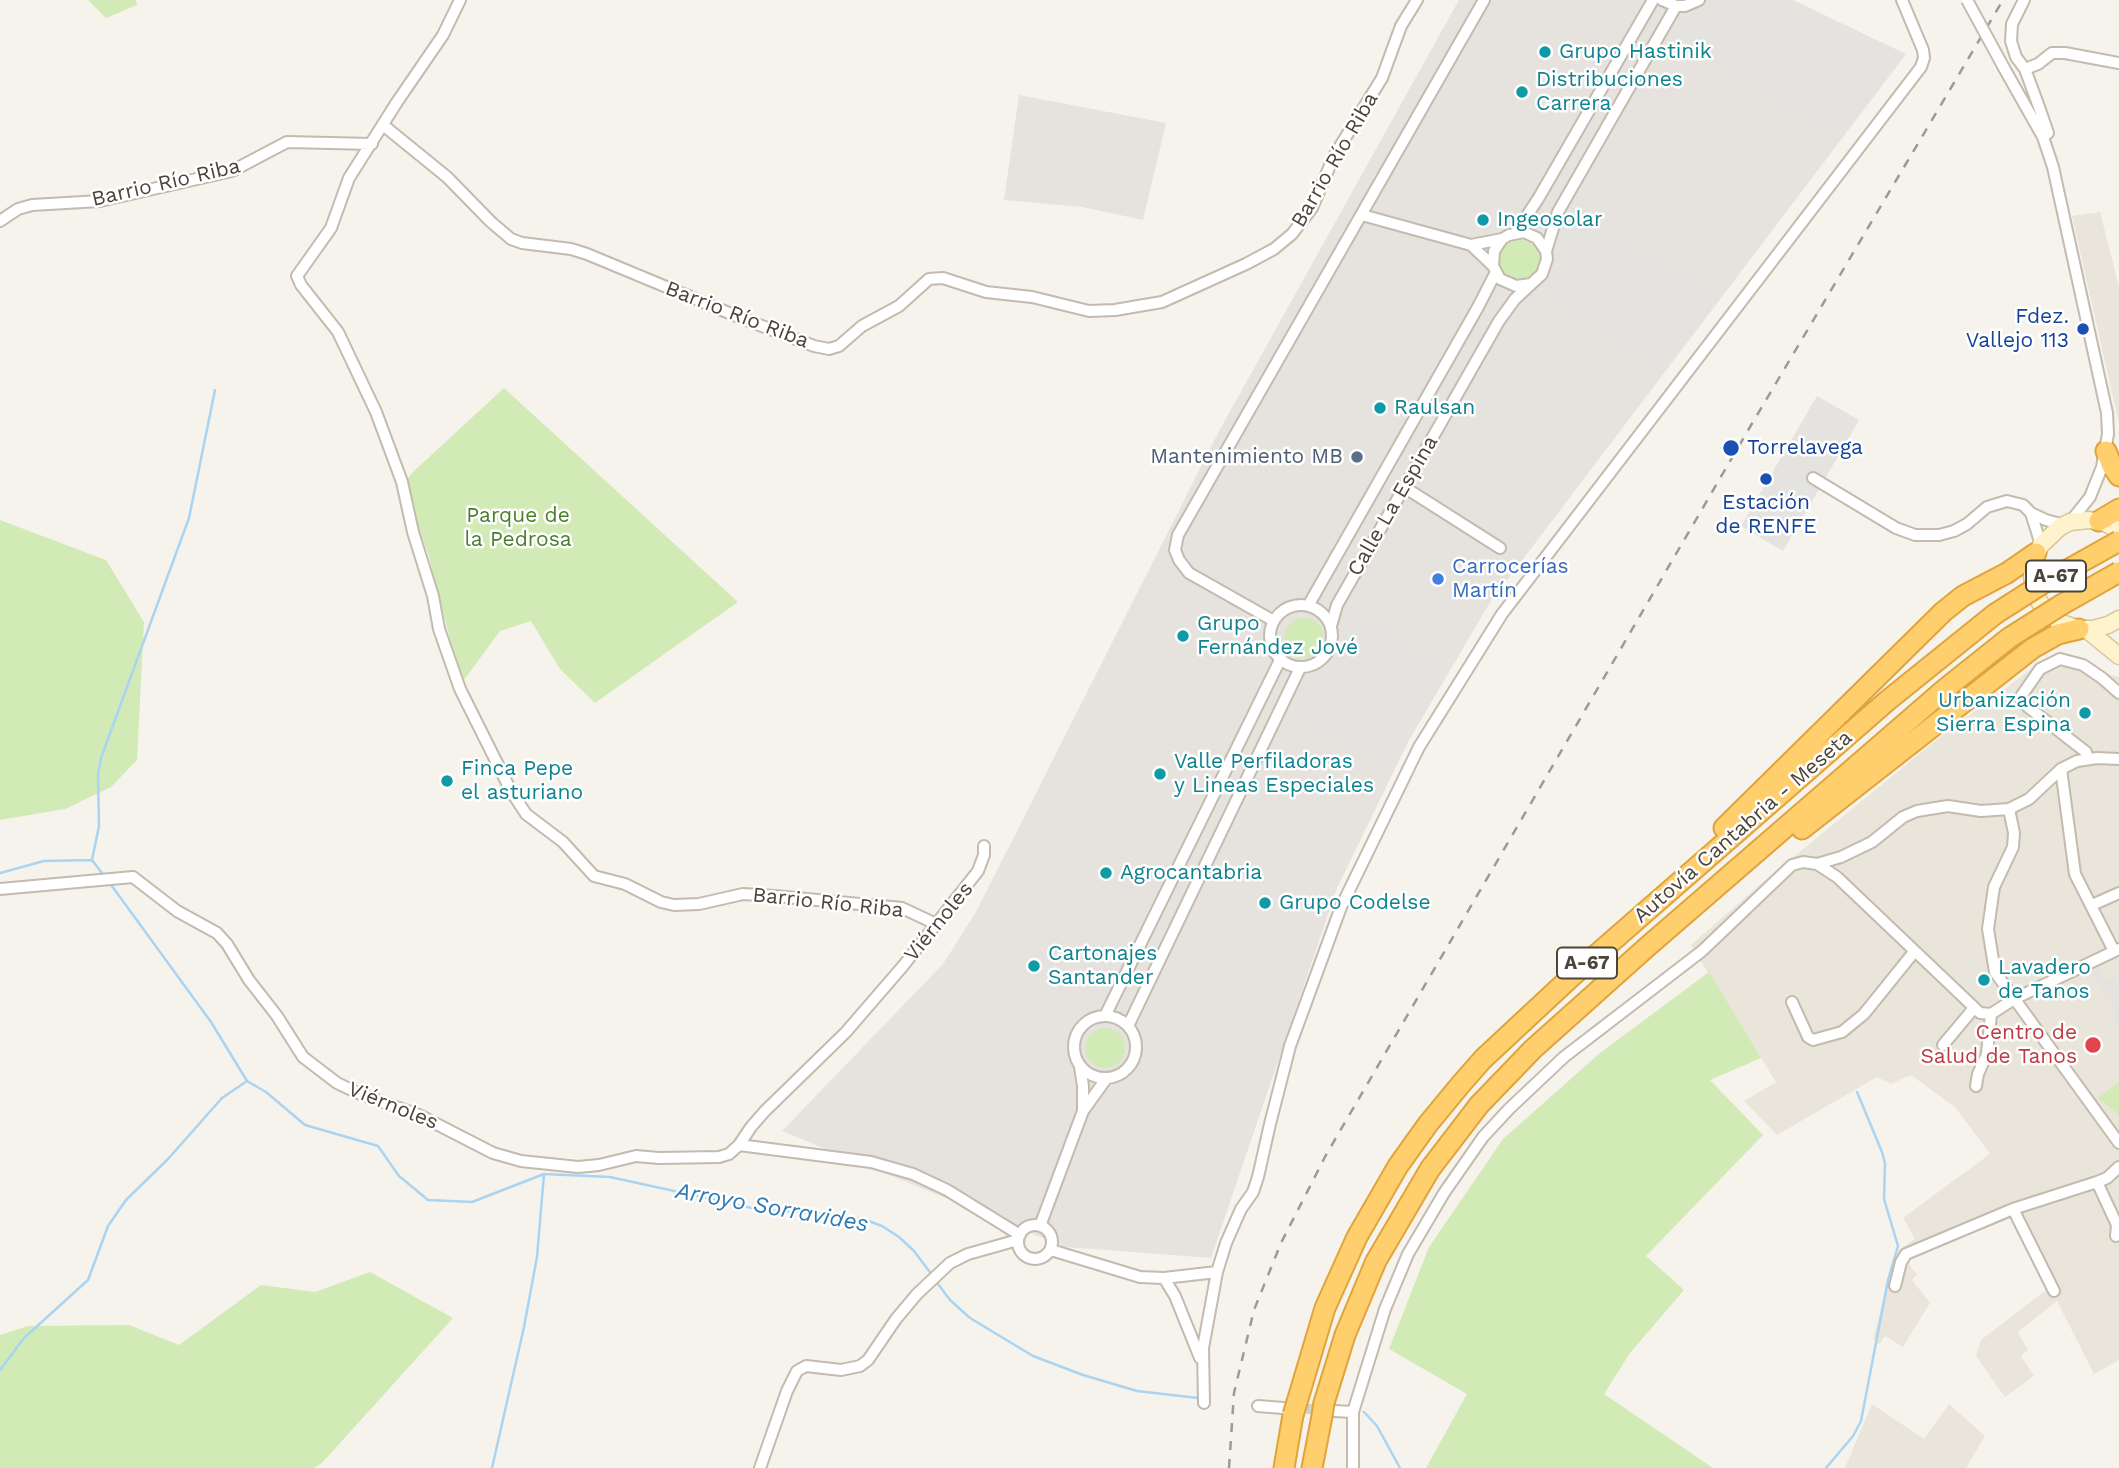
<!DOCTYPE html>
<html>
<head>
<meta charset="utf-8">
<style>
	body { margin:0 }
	canvas { display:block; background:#f6f3ec }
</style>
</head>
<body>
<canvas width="2119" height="1468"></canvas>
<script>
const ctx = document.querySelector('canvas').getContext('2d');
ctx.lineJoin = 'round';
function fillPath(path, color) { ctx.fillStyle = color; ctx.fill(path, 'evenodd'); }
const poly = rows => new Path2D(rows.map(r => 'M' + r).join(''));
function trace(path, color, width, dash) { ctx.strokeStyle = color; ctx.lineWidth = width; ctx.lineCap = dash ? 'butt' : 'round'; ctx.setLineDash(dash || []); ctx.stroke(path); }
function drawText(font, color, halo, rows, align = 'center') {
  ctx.font = font + ' "Work Sans",sans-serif'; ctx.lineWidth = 5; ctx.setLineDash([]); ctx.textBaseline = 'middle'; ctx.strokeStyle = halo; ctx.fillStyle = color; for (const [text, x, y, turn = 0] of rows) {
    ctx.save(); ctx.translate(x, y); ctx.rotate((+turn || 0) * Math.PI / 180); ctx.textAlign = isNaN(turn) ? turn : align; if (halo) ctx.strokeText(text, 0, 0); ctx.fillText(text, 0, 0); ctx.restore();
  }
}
fillPath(poly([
	[2100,212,2119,287,2119,424,2072,216],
	[2047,657,2119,677,2119,1360,2094,1374,2057,1301,2018,1332,2028,1350,2021,1356,2034,1376,2005,1397,1976,1356,1981,1340,2046,1290,2011,1218,1912,1258,1909,1264,1917,1275,1912,1280,1930,1303,1903,1347,1885,1336,1879,1344,1873,1339,1897,1251,1915,1239,1903,1218,1990,1154,1956,1108,1911,1075,1891,1084,1877,1077,1777,1135,1744,1101,1776,1082,1691,945,1764,881,1939,738],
	[1872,1404,1924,1439,1949,1404,1985,1436,1966,1468,1845,1468]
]), '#eae5da');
fillPath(poly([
	[1459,0,1793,0,1906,54,1489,604,1408,742,1337,888,1211,1258,1065,1247,782,1131,943,964,976,912,1219,431],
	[1019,95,1166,123,1143,220,1082,207,1004,200]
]), '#e6e2dd');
fillPath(poly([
	[88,0,136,0,137,5,106,18],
	'1500 260a20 20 0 1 1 40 0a20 20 0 1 1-40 0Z',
	[504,388,738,602,595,703,560,669,531,621,500,631,464,680,450,639,428,553,413,514,405,482,414,471],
	[0,520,106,560,144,622,137,760,111,787,65,809,0,820],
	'1284 638a20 20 0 1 1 40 0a20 20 0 1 1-40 0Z',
	[1709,972,1761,1058,1710,1080,1763,1135,1646,1256,1684,1290,1630,1353,1604,1394,1713,1468,1426,1468,1467,1394,1389,1349,1429,1247,1503,1139,1600,1053],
	'1085 1048a20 20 0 1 1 40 0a20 20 0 1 1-40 0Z',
	[2119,1082,2119,1115,2098,1098],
	[370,1272,453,1318,322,1463,314,1468,0,1468,0,1335,28,1326,129,1325,179,1345,261,1285,315,1292]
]), '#d2eab5');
fillPath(poly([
	[1715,0,1786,0,1905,54,1842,136,1673,40,1684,25],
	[1573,214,1718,297,1664,367,1539,295,1555,280,1560,265,1564,231],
	[1817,396,1859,420,1783,551,1741,526],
	[1347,612,1445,668,1391,762,1292,714,1305,689,1335,664,1342,653],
	[2099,969,2105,980,2112,977,2119,986,2119,1026,2112,1016,2117,1011,2090,973]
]), '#e5e3e0');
trace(poly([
	[92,860,105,877],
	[92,860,99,826,98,774,101,758,189,518,215,390],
	[0,873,44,861,92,860],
	[109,882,211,1022,247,1081,266,1092,305,1125,378,1146,399,1176,428,1200,472,1202,544,1174,610,1177,761,1210,838,1214,866,1220,882,1226,899,1237,914,1251,932,1275],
	[935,1280,950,1300,970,1318,1033,1356,1083,1375,1137,1391,1198,1398],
	[0,1370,24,1338,88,1280,108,1226,126,1200,168,1159,222,1098,247,1081],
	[1364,1412,1377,1426,1400,1468],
	[492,1468,524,1327,537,1257,544,1174],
	[1826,1468,1853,1436,1861,1421,1888,1280,1898,1246,1884,1199,1885,1163,1882,1152,1857,1092]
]), '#a9d4f2', 2.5);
trace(poly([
	[1291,1408,1328,1410]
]), '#d4d0c8', 10, [10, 5]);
const street = poly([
	[460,0,443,35,397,102,349,178,331,228,297,276,301,285,338,332,376,412,402,482,413,532,433,596,439,629,460,689,511,791,526,814,563,842,594,876,625,884,661,902,674,905,699,904,743,894,775,896,902,908,936,924],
	[1662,0,1676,6,1685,6,1699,0],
	[2024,0,2012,24,2011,41,2016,57,2025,69,2039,107,2048,133,2043,137],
	[2004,68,2043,137,2053,167,2107,413,2108,434,2102,467,2090,497,2070,522],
	[2025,69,2038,64,2052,53,2065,53,2119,63],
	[383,125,447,177,491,222,511,239,522,243,571,249,587,254,741,318,814,346,829,349,839,346,862,326,899,306,929,279,943,278,986,292,1032,297,1089,311,1115,310,1162,302,1246,264,1274,249,1292,234,1312,208,1334,156,1382,78,1401,26,1417,0],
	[1362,215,1471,245,1493,266],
	[0,221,18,209,32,205,100,201,232,171,287,142,372,144],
	[1516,232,1538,199,1653,0],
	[1471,245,1502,239],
	[1531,284,1516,286,1500,279,1493,266,1494,251,1502,239,1509,235,1524,232,1537,238,1546,251],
	[1813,478,1896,528,1915,535,1939,535,1954,531,1967,524,1987,507,2007,501,2023,505,2031,513,2046,520,2064,525],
	[1404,487,1500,548],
	[2031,513,2041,545],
	'1270 636a31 31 0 1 1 62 0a31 31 0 1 1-62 0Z',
	[1308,606,1478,307,1496,272],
	[1274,621,1189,573,1179,560,1175,550,1178,535,1484,0],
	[1331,626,1337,605,1499,321,1515,299,1542,274,1547,259,1546,251,1558,212,1676,6],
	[2088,759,2086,752,2028,707,2020,698,2040,669,2060,659,2083,665,2102,678,2119,693],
	[2119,759,2097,758,2077,761,2061,769,2029,799,2009,809,2014,833,2013,847,1994,887,1988,929,1995,972,2119,1143],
	[2061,769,2075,874,2114,951],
	[1817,864,1841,857,1872,842,1903,817,1917,811,1948,806,1981,811,2009,809],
	[0,889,133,877,177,911,217,933,227,944,249,980,277,1016,303,1057,337,1083,360,1094,419,1115,493,1153,521,1161,578,1167,599,1165,636,1156,659,1158,719,1157,729,1154,739,1145,751,1127,765,1111,846,1032,903,966,978,871,984,855,984,846],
	[2092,905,2119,893],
	[1792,1002,1808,1037,1813,1040,1842,1032,1864,1014,1914,952],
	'1074 1047a31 31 0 1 1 62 0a31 31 0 1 1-62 0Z',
	[1105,1016,1280,660],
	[1128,1026,1300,668],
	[1943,1045,1974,1008],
	[1080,1067,1083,1086,1083,1111],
	[1976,1086,1978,1074,1987,1054,1991,1014],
	[739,1145,871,1162,913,1174,947,1190,1020,1235],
	[2097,1182,2117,1225,2116,1236],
	[2013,1209,2054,1291],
	'1018 1242a17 17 0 1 1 34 0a17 17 0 1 1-34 0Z',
	[1040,1226,1083,1111,1106,1079],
	[1051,1250,1140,1277,1164,1278,1217,1272],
	[1164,1278,1175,1296,1200,1358],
	[1895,1286,1901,1262,1906,1254,2013,1209,2097,1182,2107,1178,2119,1167],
	[1204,1403,1203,1348,1217,1272,1226,1243,1241,1209,1253,1192,1258,1177,1270,1124,1290,1046,1341,907,1419,747,1502,614,1921,67,1924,58,1923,50,1902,0],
	[1258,1406,1283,1408],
	[1334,1411,1353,1412],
	[760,1468,787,1391,797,1371,806,1366,841,1370,860,1366,868,1360,896,1319,917,1294,950,1263,968,1254,1018,1240],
	[1353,1468,1353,1412,1385,1309,1408,1254,1444,1193,1483,1137,1509,1109,1564,1057,1702,951,1792,865,1803,862,1817,864,1837,877,1980,1013,1991,1014,2014,999,2119,949]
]);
const secondary = poly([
	[2119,530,2105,523,2089,520,2070,522,2060,527,2041,545,2034,558,2032,576,2034,591,2040,603,2059,622,2079,629,2093,629,2108,625,2119,619],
	[2086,629,2119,656]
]);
const highway = poly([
	[2106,451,2112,466,2119,476],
	[2099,521,2119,509],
	[1724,828,1943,612,1963,596,2007,573,2036,553],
	[1802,829,2033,648,2058,634,2079,629],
	[1297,1402,1325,1308,1357,1237,1398,1166,1428,1124,1461,1084,1483,1059,1571,977,1887,701,1995,614],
	[1324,1403,1345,1335,1376,1261,1430,1169,1479,1105,1533,1049,1647,947,1945,689,2009,638],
	[1284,1468,1293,1415],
	[1312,1468,1322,1416]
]);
trace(street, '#c2bbae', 14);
trace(secondary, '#d6c79b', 19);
trace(highway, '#e0a43c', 23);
trace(street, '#fff', 10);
trace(secondary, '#fff3cd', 16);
trace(highway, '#ffcf6e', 19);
trace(poly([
	[1229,1468,1234,1393,1254,1310,1281,1243,1326,1155,1747,432,2003,0]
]), '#9a9a9a', 2.5, [9, 9]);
const streetBridge = poly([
	[1967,0,2004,68]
]);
const highwayBridge = poly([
	[1995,614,2042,584,2119,541],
	[2009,638,2061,605,2119,572],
	[1293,1415,1297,1402],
	[1322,1416,1324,1403]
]);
trace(streetBridge, '#c2bbae', 14, []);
trace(highwayBridge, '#e0a43c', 23, []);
trace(streetBridge, '#fff', 10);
trace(highwayBridge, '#ffcf6e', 19);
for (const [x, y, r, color] of [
	[1545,52,7,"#0f9aa8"],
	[1522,92,7,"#0f9aa8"],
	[1483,220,7,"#0f9aa8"],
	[2083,329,7,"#1a4fb4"],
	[1380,408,7,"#0f9aa8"],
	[1731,448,9,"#1a4fb4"],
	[1357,457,7,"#5c6f8a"],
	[1766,479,7,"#1a4fb4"],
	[1438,579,7,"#3f7fe0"],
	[1183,636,7,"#0f9aa8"],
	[2085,713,7,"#0f9aa8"],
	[1160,774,7,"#0f9aa8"],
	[447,781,7,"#0f9aa8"],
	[1106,873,7,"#0f9aa8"],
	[1265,903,7,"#0f9aa8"],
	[1034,966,7,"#0f9aa8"],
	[1984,980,7,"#0f9aa8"],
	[2093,1045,9,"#e0444e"]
]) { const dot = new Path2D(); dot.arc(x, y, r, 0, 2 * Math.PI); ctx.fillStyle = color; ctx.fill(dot); trace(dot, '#fff', 2.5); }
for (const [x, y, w] of [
	[2056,576,60],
	[1587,963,60]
]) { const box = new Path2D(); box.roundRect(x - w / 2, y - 15.5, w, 31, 5); ctx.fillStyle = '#fff'; ctx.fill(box); trace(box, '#4b4439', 2); }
drawText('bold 19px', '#4b4439', null, [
	["A-67",2056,576],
	["A-67",1587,963]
]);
drawText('21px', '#0d838f', '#fff', [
	["Grupo Hastinik",1559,52],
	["Distribuciones",1536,80],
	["Carrera",1536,104],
	["Ingeosolar",1497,220],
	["Raulsan",1394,408],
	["Grupo",1197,624],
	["Fernández Jové",1197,648],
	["Urbanización",2071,701,"right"],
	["Sierra Espina",2071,725,"right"],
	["Valle Perfiladoras",1174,762],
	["y Lineas Especiales",1174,786],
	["Finca Pepe",461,769],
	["el asturiano",461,793],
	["Agrocantabria",1120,873],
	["Grupo Codelse",1279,903],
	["Cartonajes",1048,954],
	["Santander",1048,978],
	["Lavadero",1998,968],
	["de Tanos",1998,992]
], 'left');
drawText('21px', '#4b4439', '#fff', [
	["Barrio Río Riba",1335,160,-60],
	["Barrio Río Riba",166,183,-13],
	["Barrio Río Riba",737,315,21],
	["Calle La Espina",1393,506,-60],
	["Autovía Cantabria - Meseta",1743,827,-41],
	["Barrio Río Riba",828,903,6],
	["Viérnoles",939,922,-51],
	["Viérnoles",393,1106,22]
]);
drawText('21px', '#164399', '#fff', [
	["Fdez.",2069,317],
	["Vallejo 113",2069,341],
	["Torrelavega",1747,448,"left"],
	["Estación",1766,503,"center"],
	["de RENFE",1766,527,"center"]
], 'right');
drawText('21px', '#4e5e75', '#fff', [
	["Mantenimiento MB",1343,457]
], 'right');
drawText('21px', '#4a7f2a', '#fff', [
	["Parque de",518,516],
	["la Pedrosa",518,540]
]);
drawText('21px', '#366cbe', '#fff', [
	["Carrocerías",1452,567],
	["Martín",1452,591]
], 'left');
drawText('21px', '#be3a42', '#fff', [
	["Centro de",2077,1033],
	["Salud de Tanos",2077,1057]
], 'right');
drawText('italic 23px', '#2e7ab2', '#fff', [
	["Arroyo Sorravides",772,1208,10]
]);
</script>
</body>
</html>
